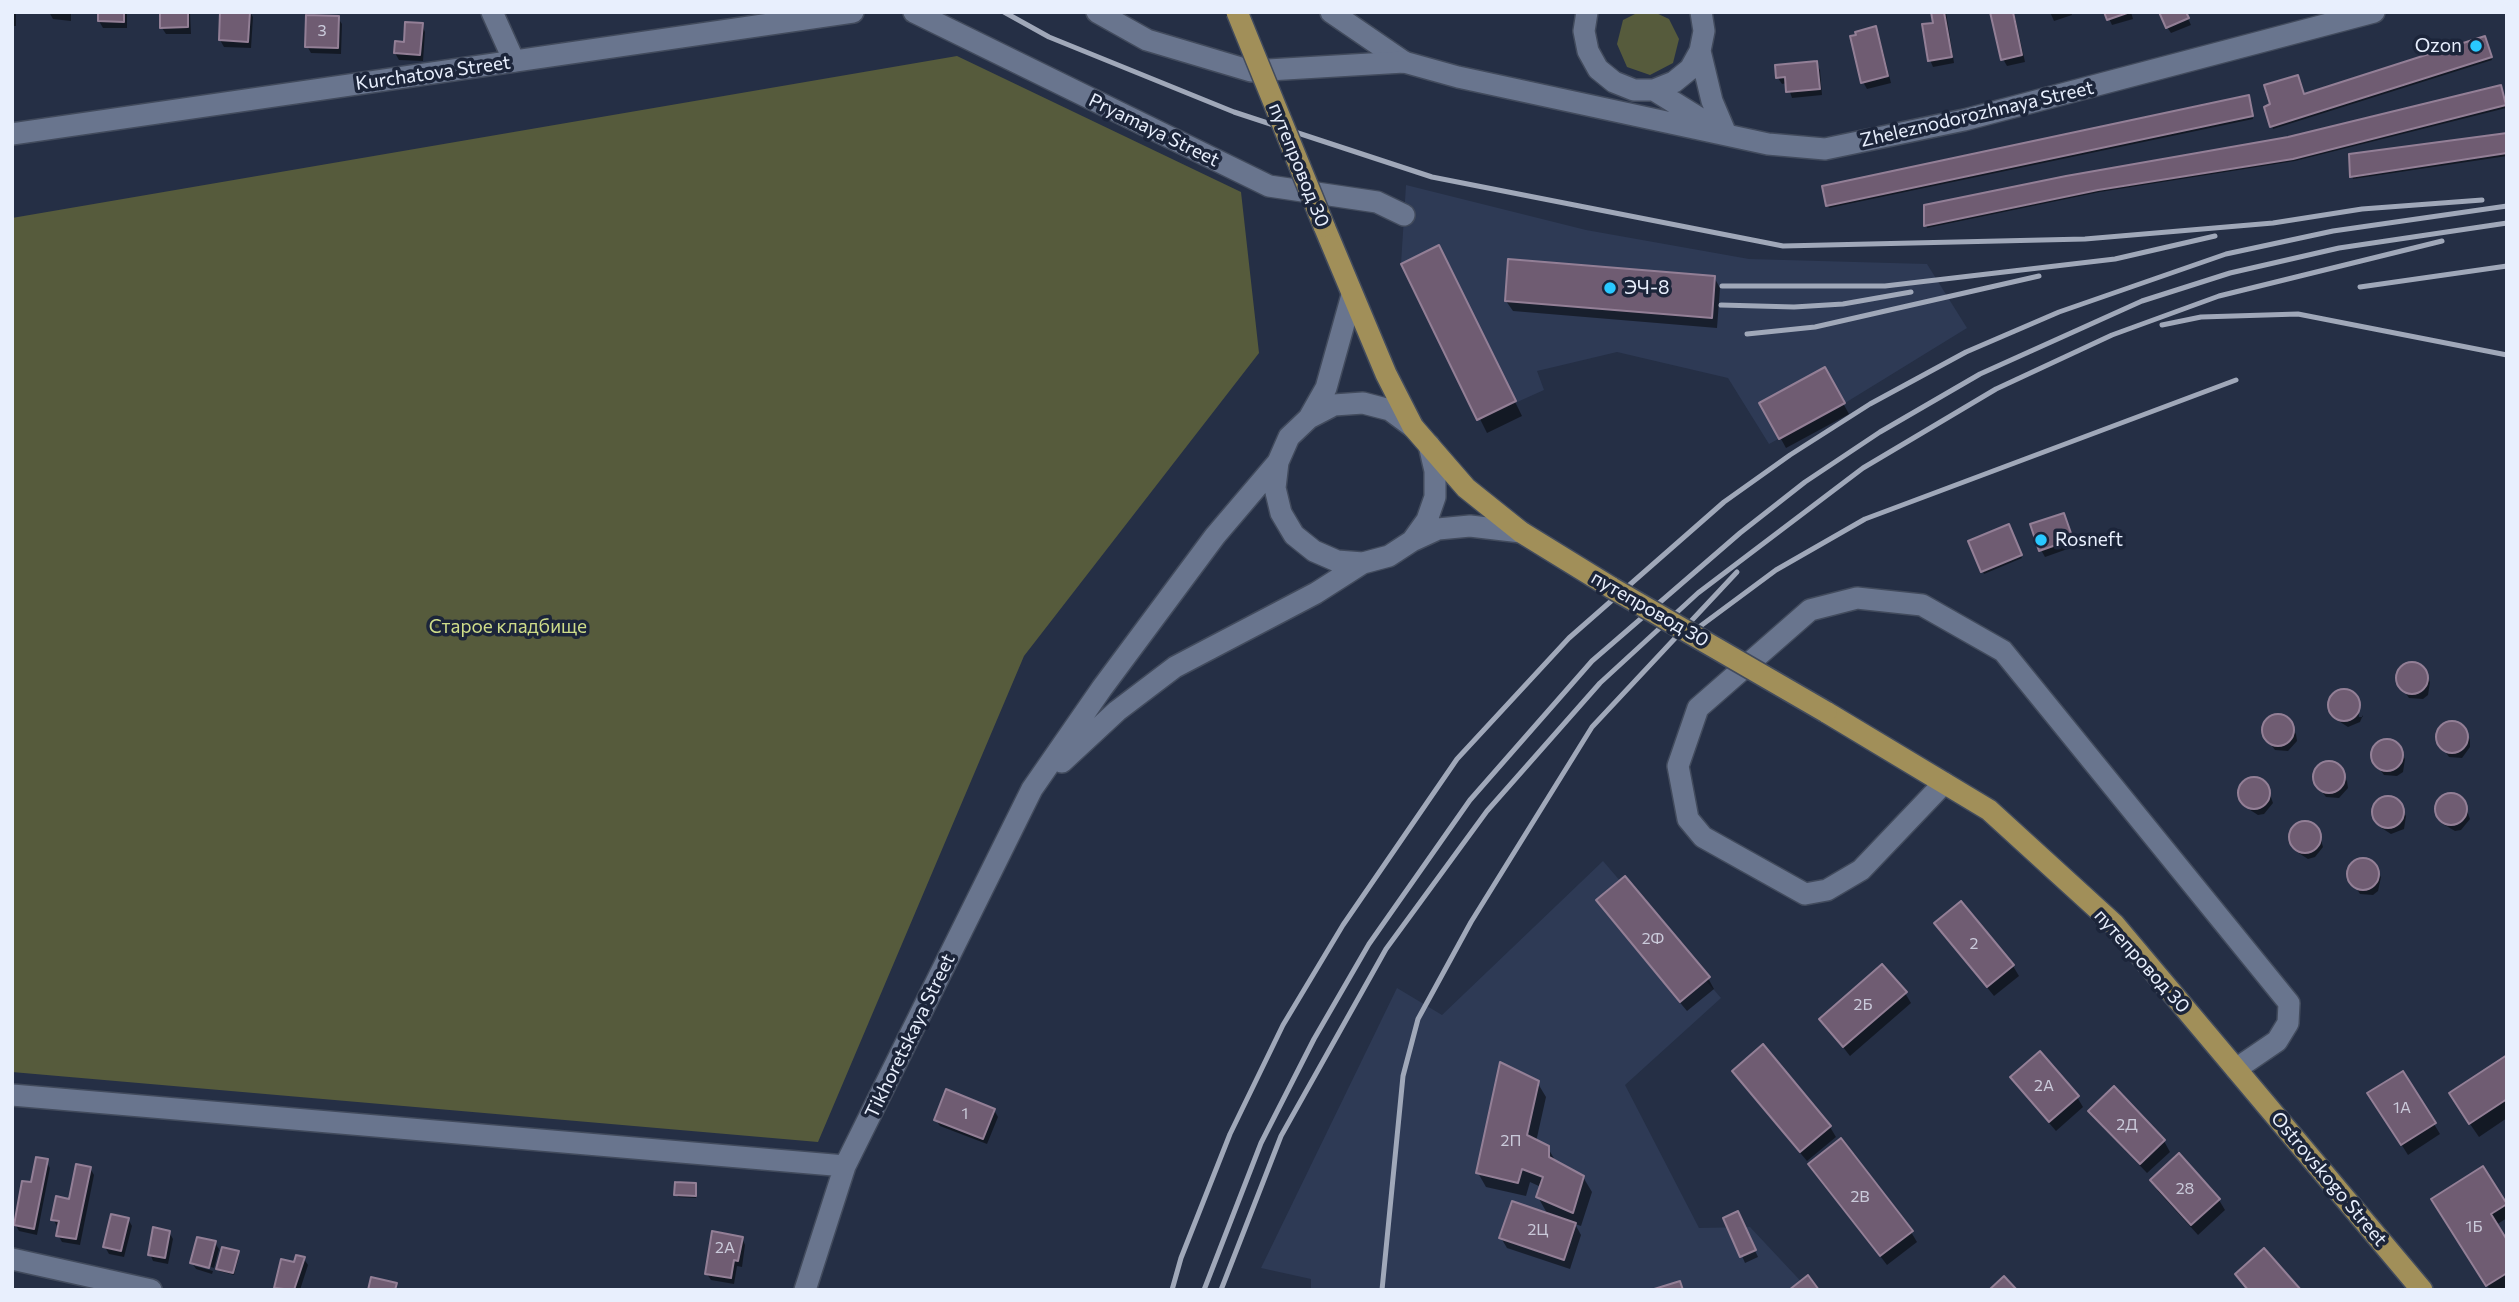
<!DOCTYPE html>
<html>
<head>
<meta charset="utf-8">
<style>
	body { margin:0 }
	#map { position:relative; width:2519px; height:1302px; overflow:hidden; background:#252f45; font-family:Commissioner,sans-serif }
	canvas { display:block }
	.frame { position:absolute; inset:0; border:14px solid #e8effd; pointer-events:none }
</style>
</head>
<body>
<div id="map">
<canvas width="2519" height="1302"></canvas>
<div class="frame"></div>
</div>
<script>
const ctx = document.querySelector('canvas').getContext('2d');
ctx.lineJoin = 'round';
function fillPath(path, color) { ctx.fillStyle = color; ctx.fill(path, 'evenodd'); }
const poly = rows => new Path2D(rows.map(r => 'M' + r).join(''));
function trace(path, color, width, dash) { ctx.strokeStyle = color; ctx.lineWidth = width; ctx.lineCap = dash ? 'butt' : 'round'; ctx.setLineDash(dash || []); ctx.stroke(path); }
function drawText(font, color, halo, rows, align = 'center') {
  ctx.font = font + ' Commissioner,sans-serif'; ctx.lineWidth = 7; ctx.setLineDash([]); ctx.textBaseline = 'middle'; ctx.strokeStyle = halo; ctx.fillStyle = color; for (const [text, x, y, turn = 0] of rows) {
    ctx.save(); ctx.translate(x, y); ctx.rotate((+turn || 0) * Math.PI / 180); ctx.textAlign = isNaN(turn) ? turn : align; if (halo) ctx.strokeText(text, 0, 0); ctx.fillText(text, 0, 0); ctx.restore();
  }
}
fillPath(poly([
	[1406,185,1586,230,1749,259,1927,264,1967,328,1845,403,1769,444,1728,378,1617,352,1537,371,1544,390,1477,420,1401,264],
	[1603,861,1721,998,1625,1085,1699,1228,1750,1227,1809,1290,1311,1290,1311,1279,1261,1268,1397,988,1442,1015]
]), '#2e3a55');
fillPath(poly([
	[1639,12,1654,12,1669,19,1679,39,1673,63,1650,75,1627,67,1617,44,1623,20],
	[957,56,1241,192,1259,353,1024,656,818,1142,12,1072,12,218]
]), '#565b3c');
fillPath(poly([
	[12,12,16,12,16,26,12,26],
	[49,12,71,12,71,21,53,19],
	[100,12,127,12,127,28,103,28,99,21],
	[161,12,190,12,191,34,166,34,162,28],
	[250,12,253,17,251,48,224,47,220,40],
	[1933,12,1946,12,1954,63,1933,67,1930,60,1935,24],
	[1992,12,2014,12,2025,62,2007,66,2003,59],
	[2050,12,2071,12,2072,15,2054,21],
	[2106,12,2131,12,2133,19,2112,25],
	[2185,12,2191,25,2171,33,2167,27],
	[338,18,342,24,341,54,311,53,307,46],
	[422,25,425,32,423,61,399,60,395,53],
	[1875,28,1879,35,1891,83,1867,89,1863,82],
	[2486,40,2492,60,2273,129,2272,126,2304,96],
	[1816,63,1820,70,1822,95,1792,98,1787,83,1782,84,1778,78],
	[2501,89,2506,108,2295,161,2100,192,1927,228,1926,225],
	[2250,100,2253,119,1829,208,1828,206,1824,187],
	[2507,135,2507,156,2353,179,2352,176],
	[1446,261,1522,416,1487,433,1403,265],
	[1714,277,1720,288,1717,328,1513,311,1506,301],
	[1824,369,1849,414,1786,448,1761,403],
	[2063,515,2076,546,2045,557,2041,550],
	[2010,529,2022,558,1984,574,1970,542],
	[2410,664,2423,668,2430,682,2428,695,2423,699,2409,698,2400,685,2399,672],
	[2342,691,2355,695,2358,701,2359,717,2363,717,2363,709,2363,715,2360,722,2348,727,2337,720,2330,706,2336,694],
	[2276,716,2288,720,2296,734,2297,741,2288,751,2275,750,2266,738,2265,724],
	[2449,723,2462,727,2470,740,2470,747,2462,758,2449,757,2440,744,2439,731],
	[2384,741,2397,745,2405,759,2403,772,2397,776,2384,775,2375,763,2373,756,2378,744],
	[2327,764,2340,768,2347,781,2348,788,2339,798,2326,797,2317,785,2317,771],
	[2259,780,2268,789,2273,803,2264,814,2258,815,2247,808,2240,794,2246,782],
	[2456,795,2465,805,2470,819,2461,830,2455,831,2443,824,2437,810,2442,798],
	[2385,798,2398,802,2406,816,2404,829,2391,834,2380,827,2374,813,2379,801],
	[2309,823,2319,833,2323,847,2315,857,2308,859,2297,852,2290,837,2296,826],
	[2360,860,2367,860,2381,877,2378,891,2373,895,2360,894,2348,874,2349,868],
	[1598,900,1708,978,1714,989,1687,1011,1604,911],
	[1936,924,2013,966,2019,976,1994,996],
	[1905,993,1911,1003,1850,1056,1821,1019],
	[2507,1057,2507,1118,2479,1137,2459,1108],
	[1734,1071,1830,1127,1836,1137,1807,1161,1740,1081],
	[2012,1077,2077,1097,2083,1107,2056,1131,2018,1087],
	[1537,1082,1546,1097,1536,1142,1548,1148,1556,1162,1583,1177,1592,1192,1581,1226,1575,1224,1581,1235,1570,1269,1507,1248,1501,1238,1548,1215,1538,1197,1541,1187,1530,1182,1526,1196,1486,1187,1478,1173],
	[2114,1089,2164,1141,2170,1152,2147,1173,2097,1121,2091,1111],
	[2376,1104,2434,1124,2440,1134,2408,1155],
	[994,1110,998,1117,987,1144,940,1126,936,1120],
	[2179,1156,2219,1200,2225,1210,2198,1235,2158,1191,2152,1180],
	[46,1161,50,1168,37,1235,19,1231,15,1224,32,1184],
	[90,1168,94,1175,80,1245,62,1242,58,1235,60,1227,57,1226,53,1219,70,1201],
	[2482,1169,2507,1208,2507,1218,2496,1225,2507,1243,2507,1286,2502,1290,2490,1290,2439,1209],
	[1817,1174,1911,1232,1917,1242,1887,1265],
	[695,1185,696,1198,678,1197,676,1194],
	[128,1219,132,1226,124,1257,109,1254,105,1247],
	[1741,1220,1758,1257,1745,1263,1742,1256],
	[169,1232,173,1239,168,1264,153,1261,150,1254],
	[742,1238,745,1245,742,1267,737,1266,734,1284,711,1280,707,1274],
	[215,1243,219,1249,214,1268,195,1262,195,1266,213,1271,212,1274,196,1269,192,1263],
	[238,1253,239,1256,234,1275,219,1271,218,1269],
	[304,1259,308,1265,300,1290,277,1290,276,1288,296,1264]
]), '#0007');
const building = poly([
	[98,12,124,12,124,22,98,21,98,12],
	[160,12,188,12,188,27,160,28,160,12],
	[220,12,250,12,248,42,219,40,220,12],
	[1931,12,1944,12,1952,57,1928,61,1922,24,1933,23,1931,12],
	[1990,12,2013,12,2022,55,2001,60,1990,12],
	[2104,12,2130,12,2107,20,2104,12],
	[2159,12,2186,12,2189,18,2166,28,2159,12],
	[306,15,339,16,338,48,305,47,306,15],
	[405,22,423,23,420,55,394,53,395,41,404,42,405,22],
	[1876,26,1888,76,1861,83,1850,36,1856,35,1855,32,1876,26],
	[2485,36,2492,57,2270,127,2264,107,2270,104,2264,85,2298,75,2304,94,2485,36],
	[1817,61,1820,89,1786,92,1785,77,1776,78,1775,65,1817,61],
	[2501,85,2506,105,2293,159,2098,190,1924,226,1924,205,2066,176,2288,137,2501,85],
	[2249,95,2253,116,1826,206,1822,186,2249,95],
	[2507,133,2507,153,2350,177,2349,154,2507,133],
	[1439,245,1516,401,1477,420,1401,264,1439,245],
	[1508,259,1715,276,1712,318,1505,301,1508,259],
	[1825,367,1845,403,1779,439,1759,403,1825,367],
	[2064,513,2073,539,2039,551,2030,524,2064,513],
	[2009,524,2022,555,1981,572,1968,541,2009,524],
	'2396 678a16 16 0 1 1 32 0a16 16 0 1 1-32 0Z',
	'2328 705a16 16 0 1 1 32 0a16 16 0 1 1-32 0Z',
	'2262 730a16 16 0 1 1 32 0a16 16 0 1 1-32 0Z',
	'2436 737a16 16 0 1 1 32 0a16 16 0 1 1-32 0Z',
	'2371 755a16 16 0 1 1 32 0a16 16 0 1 1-32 0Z',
	'2313 777a16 16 0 1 1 32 0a16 16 0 1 1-32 0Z',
	'2238 793a16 16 0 1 1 32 0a16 16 0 1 1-32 0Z',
	'2435 809a16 16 0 1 1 32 0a16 16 0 1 1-32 0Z',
	'2372 812a16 16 0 1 1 32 0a16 16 0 1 1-32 0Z',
	'2289 837a16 16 0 1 1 32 0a16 16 0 1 1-32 0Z',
	'2347 874a16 16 0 1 1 32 0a16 16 0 1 1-32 0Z',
	[1625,876,1710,977,1680,1002,1596,900,1625,876],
	[1961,901,2014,965,1987,987,1934,923,1961,901],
	[1882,964,1907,992,1843,1047,1819,1019,1882,964],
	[1763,1044,1831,1126,1800,1152,1732,1071,1763,1044],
	[2040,1051,2079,1096,2049,1122,2010,1077,2040,1051],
	[2507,1055,2507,1099,2469,1124,2449,1093,2507,1055],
	[1500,1062,1539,1081,1527,1135,1549,1146,1549,1157,1584,1176,1573,1213,1536,1197,1543,1177,1522,1169,1518,1183,1476,1173,1500,1062],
	[2403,1071,2436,1123,2401,1145,2367,1093,2403,1071],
	[2114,1086,2165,1140,2140,1164,2088,1111,2114,1086],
	[946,1089,995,1109,983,1139,934,1120,946,1089],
	[1841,1138,1913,1231,1880,1256,1808,1164,1841,1138],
	[2179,1153,2220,1199,2191,1225,2150,1180,2179,1153],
	[36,1157,48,1159,34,1229,14,1225,22,1181,31,1182,36,1157],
	[76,1164,91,1167,76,1239,56,1236,59,1221,51,1220,56,1196,69,1199,76,1164],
	[2483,1166,2507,1204,2491,1214,2507,1240,2507,1273,2486,1286,2431,1199,2483,1166],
	[675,1182,696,1183,696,1196,674,1195,675,1182],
	[1512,1201,1576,1223,1564,1260,1499,1238,1512,1201],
	[1738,1211,1756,1250,1740,1257,1723,1218,1738,1211],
	[111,1214,129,1218,121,1251,103,1247,111,1214],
	[153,1227,170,1231,165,1258,148,1255,153,1227],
	[712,1231,743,1237,738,1261,734,1260,731,1278,705,1274,712,1231],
	[197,1237,216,1241,209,1268,190,1263,197,1237],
	[222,1247,239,1251,233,1273,216,1269,222,1247],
	[2264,1248,2301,1290,2248,1290,2235,1274,2264,1248],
	[296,1255,305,1257,294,1290,274,1288,281,1259,294,1262,296,1255],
	[1808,1275,1819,1290,1789,1290,1808,1275],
	[2004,1276,2017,1290,1989,1290,2004,1276],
	[371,1277,397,1283,395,1290,368,1290,371,1277],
	[1680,1281,1683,1290,1651,1290,1680,1281]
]);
fillPath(building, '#6f5c72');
trace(building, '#937f96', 2);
const street = poly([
	[492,12,514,61],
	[914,12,1269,186,1377,202,1404,215],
	[1331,12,1404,62],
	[1944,783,1861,870,1827,890,1805,894,1703,837,1688,819,1678,766,1698,708,1810,610,1857,598,1922,605,2003,651,2289,1003,2288,1023,2277,1041,2236,1069],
	[12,1259,151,1290]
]);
const secondary = poly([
	[1097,12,1147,40,1251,71,1404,62,1458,77,1768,144,1825,149,1964,120,2374,12],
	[1587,12,1584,31,1588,51,1598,69,1614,82,1634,90,1654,90,1674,82,1690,69,1700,51,1704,31,1701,12],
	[1700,51,1712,101,1726,134],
	[1654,90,1712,126],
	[12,134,853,12],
	[1309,418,1326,388,1352,295],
	[1413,427,1390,410,1363,403,1334,405,1309,418,1289,437,1278,462,1275,488,1281,513,1294,535,1314,551,1337,561,1363,563,1389,556,1412,541,1427,520,1435,497,1435,471,1429,445],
	[1414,540,1438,529,1470,526,1521,532],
	[1062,762,1117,711,1175,667,1316,593,1363,563],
	[12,1095,845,1166],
	[805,1290,845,1166,1032,789,1102,688,1215,536,1278,462]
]);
const primary = poly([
	[1324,226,1386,374,1413,427,1466,488,1521,532,1612,588],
	[1826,712,1989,810,2114,924,2422,1290]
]);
trace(street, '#424b5d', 24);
trace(secondary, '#424b5d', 24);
trace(primary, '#424b5d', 24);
trace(street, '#69758e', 21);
trace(secondary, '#69758e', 21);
trace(primary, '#a18f59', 21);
trace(poly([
	[1004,12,1049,37,1234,112,1432,177,1783,246,2085,239,2273,223,2362,209,2482,200],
	[1722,286,1885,286,2115,259,2215,236],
	[2360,287,2507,266],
	[1721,305,1794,307,1843,304,1911,292],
	[2162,325,2201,317,2298,314,2507,355],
	[1747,334,1815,327,2039,276],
	[1687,636,1776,570,1865,519,2236,380],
	[1172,1290,1181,1258,1230,1134,1283,1025,1343,925,1457,759,1569,638,1724,502,1790,455,1870,404,1966,352,2059,312,2226,254,2333,231,2507,206],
	[1204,1290,1261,1143,1314,1039,1369,944,1470,800,1592,661,1740,533,1805,482,1880,432,1980,374,2142,301,2230,273,2339,248,2507,223],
	[1221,1290,1281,1136,1386,949,1487,811,1600,683,1698,593,1863,468,1996,389,2112,335,2219,296,2442,241],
	[1382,1290,1403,1076,1418,1019,1471,922,1592,727,1737,572]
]), '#a0a8b9', 5);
const primaryBridge = poly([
	[1237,12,1324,226],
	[1612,588,1826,712]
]);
trace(primaryBridge, '#424b5d', 24, []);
trace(primaryBridge, '#a18f59', 21);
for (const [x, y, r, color] of [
	[2476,46,7,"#29c8ff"],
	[1610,288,7,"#29c8ff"],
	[2041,540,7,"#29c8ff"]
]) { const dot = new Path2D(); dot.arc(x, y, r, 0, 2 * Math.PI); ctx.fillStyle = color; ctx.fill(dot); trace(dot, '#1c253a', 2.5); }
drawText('16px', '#cacada', null, [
	["3",322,31],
	["2Ф",1653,939],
	["2",1974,944],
	["2Б",1863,1005],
	["2А",2044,1086],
	["1А",2402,1108],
	["1",965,1114],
	["2Д",2127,1125],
	["2П",1511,1141],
	["28",2185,1189],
	["2В",1860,1197],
	["1Б",2474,1227],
	["2Ц",1538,1230],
	["2А",725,1248]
]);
drawText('19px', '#e8effd', '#1c253a', [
	["Ozon",2462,46,"right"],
	["ЭЧ-8",1624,288],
	["Rosneft",2055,540]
], 'left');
drawText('19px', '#e8effd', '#1c253a', [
	["Kurchatova Street",433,73,-8],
	["Zheleznodorozhnaya Street",1977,114,-13],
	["Pryamaya Street",1154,130,26],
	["путепровод 30",1299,165,68],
	["путепровод 30",1650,609,30],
	["путепровод 30",2142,961,48],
	["Tikhoretskaya Street",910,1036,-64],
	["Ostrovskogo Street",2329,1179,50]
]);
drawText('19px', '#cfdd89', '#1c253a', [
	["Старое кладбище",508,627]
]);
</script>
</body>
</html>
